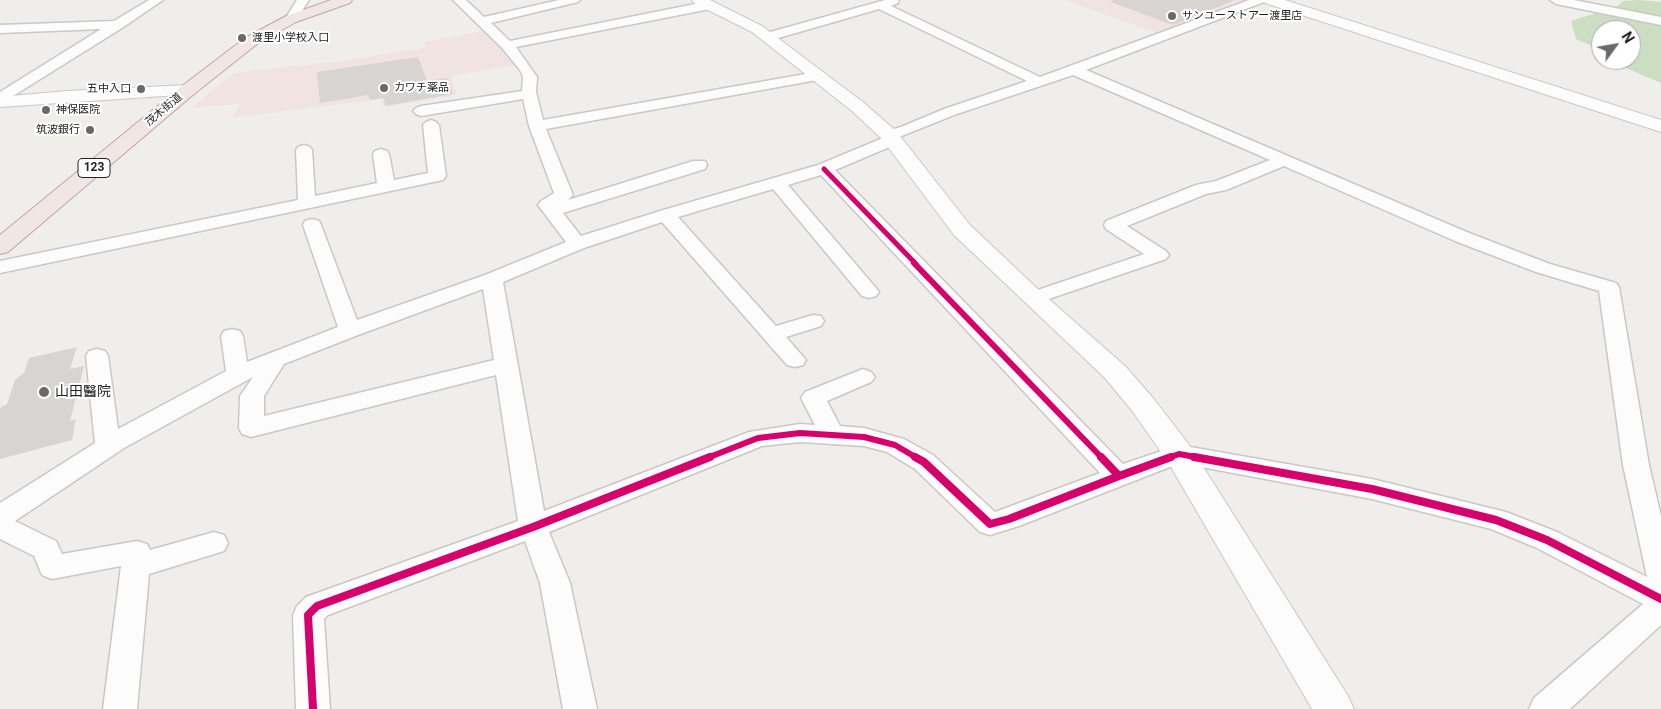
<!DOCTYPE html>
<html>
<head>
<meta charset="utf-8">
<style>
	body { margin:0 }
	#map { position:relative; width:1661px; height:709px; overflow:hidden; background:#f0eeeb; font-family:Roboto,sans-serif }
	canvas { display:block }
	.north { position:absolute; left:1591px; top:20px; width:50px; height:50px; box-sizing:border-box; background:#fff; border:1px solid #a7a7a7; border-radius:50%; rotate:58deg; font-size:14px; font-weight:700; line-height:20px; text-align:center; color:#222 }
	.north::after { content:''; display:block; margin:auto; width:18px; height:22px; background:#6a6968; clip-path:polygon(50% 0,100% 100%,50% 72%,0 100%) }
</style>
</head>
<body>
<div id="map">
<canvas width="1661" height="709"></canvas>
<div class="north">N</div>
</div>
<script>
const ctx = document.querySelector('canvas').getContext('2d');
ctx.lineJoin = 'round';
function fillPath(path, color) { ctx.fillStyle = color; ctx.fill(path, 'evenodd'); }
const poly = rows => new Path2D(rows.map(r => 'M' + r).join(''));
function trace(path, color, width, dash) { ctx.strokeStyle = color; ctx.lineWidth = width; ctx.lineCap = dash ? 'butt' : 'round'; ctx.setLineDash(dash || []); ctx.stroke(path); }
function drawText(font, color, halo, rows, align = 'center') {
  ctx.font = font + ' Roboto,"Noto Sans JP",sans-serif'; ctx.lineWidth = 4; ctx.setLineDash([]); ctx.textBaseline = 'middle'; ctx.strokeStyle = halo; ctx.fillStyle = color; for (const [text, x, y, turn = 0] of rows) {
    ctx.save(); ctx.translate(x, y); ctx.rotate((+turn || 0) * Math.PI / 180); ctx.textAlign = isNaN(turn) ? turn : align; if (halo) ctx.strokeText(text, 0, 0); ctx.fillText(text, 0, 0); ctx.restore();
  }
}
fillPath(poly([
	[1065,0,1248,0,1156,33],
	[484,31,492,39,498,40,520,64,451,76,457,95,383,107,381,99,231,118,240,104,192,108,233,73,349,60,427,47,424,42]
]), '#f1e3e1');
fillPath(poly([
	[1639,0,1661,2,1661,83,1626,68,1619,60,1631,60,1631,30,1601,30,1601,50,1576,39,1571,21,1618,6,1623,1]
]), '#cbdec1');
fillPath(poly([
	[1112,0,1233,0,1233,1,1173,25,1111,2],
	[418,57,427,81,447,78,453,94,385,106,384,98,370,100,368,95,320,103,317,72],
	[77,347,70,369,84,366,70,421,76,419,72,440,0,459,0,408,7,404,15,380,24,373,29,358]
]), '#d7d4d2');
const minor = poly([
	[149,0,163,0,122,28,5,101,0,102,0,92,101,29,0,33,0,25,114,21,149,0],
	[297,0,309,0,295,22,287,22,285,19,297,0],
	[453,0,466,0,484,17,559,0,580,0,578,2,491,23,510,41,710,1,716,5,710,9,516,47,537,77,536,92,543,120,817,72,824,76,817,80,546,129,573,195,568,200,693,161,705,161,707,165,705,169,563,213,581,236,660,211,818,165,883,138,881,135,883,132,901,127,944,109,1027,81,879,9,768,41,762,37,763,34,885,0,899,0,898,3,891,6,1040,77,1249,0,1266,0,1264,2,1086,70,1469,233,1550,264,1616,283,1619,287,1649,465,1661,516,1661,625,1570,709,1529,709,1534,698,1643,604,1537,548,1491,529,1372,499,1180,463,1019,526,990,535,980,532,915,469,887,452,864,446,800,442,762,446,549,532,570,583,597,709,563,709,540,583,525,541,328,615,324,619,330,709,296,709,293,615,297,606,306,597,518,521,496,375,251,437,242,434,239,428,240,396,253,377,124,448,15,521,56,541,62,554,137,541,147,544,150,550,214,532,224,535,228,543,224,551,149,574,137,709,103,709,121,566,52,579,42,575,34,556,0,539,0,503,95,443,86,356,89,351,97,349,105,351,108,356,118,429,226,371,221,336,224,331,232,329,240,331,243,336,247,362,338,327,303,225,305,221,312,219,319,221,321,225,357,320,485,275,566,242,538,205,541,201,554,193,529,126,523,99,421,116,416,114,413,111,416,108,421,106,522,91,523,77,520,70,502,48,453,0],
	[1073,75,1270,160,1216,181,1196,185,1106,221,1104,225,1106,229,1144,254,1026,294,1023,298,1026,302,1033,304,1040,302,1166,259,1169,255,1166,251,1127,226,1206,194,1226,190,1284,166,1455,241,1536,272,1599,291,1623,465,1647,577,1557,532,1506,512,1372,479,1179,445,1123,464,835,170,899,143,901,140,899,137,954,115,1073,75],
	[821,175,1100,473,995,512,933,455,904,439,864,428,840,426,827,401,871,382,875,377,871,372,863,369,805,392,801,398,815,425,800,424,749,432,544,511,503,282,584,248,662,222,787,365,795,367,803,365,806,360,786,337,821,326,824,321,821,316,813,315,776,326,678,217,773,189,862,296,869,298,876,296,879,292,876,288,788,185,821,175],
	[483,289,494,360,264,416,264,396,284,364,358,335,483,289],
	[1550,0,1574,0,1661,17,1661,25,1556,4,1550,0],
	[431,120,436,122,439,125,446,176,443,180,0,273,0,261,298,200,296,150,298,147,304,145,310,147,312,150,315,196,377,183,373,154,375,151,381,149,387,151,389,154,394,180,428,173,423,125,426,122,431,120]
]);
const tertiary = poly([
	[692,0,710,0,762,26,864,103,896,131,970,225,1042,293,1125,366,1153,398,1190,446,1348,696,1354,709,1312,709,1168,462,1133,412,1105,378,954,235,882,139,852,111,752,32,694,3,692,0],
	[1263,0,1285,0,1661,120,1661,132,1265,3,1263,0],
	[188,85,194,86,197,90,194,94,0,107,0,97,67,91,188,85]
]);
const trunk = poly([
	[331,0,352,0,350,3,296,22,257,44,194,94,8,252,0,254,0,235,182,86,245,38,286,16,331,0]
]);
trace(minor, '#c9c8c7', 3);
trace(tertiary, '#c9c8c7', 2);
trace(trunk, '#c5a2ac', 2);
fillPath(minor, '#fdfcfc');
fillPath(tertiary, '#fdfcfc');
fillPath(trunk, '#f0e6e4');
trace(poly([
	[824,169,916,264]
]), '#d6006c', 5);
trace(poly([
	[914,263,1102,458],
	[707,458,758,438,800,433,864,437,895,445,917,458],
	[1168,458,1179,454,1201,458]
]), '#d6006c', 6);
trace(poly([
	[915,457,924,462,990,524,1009,519,1119,476],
	[1101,457,1119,476,1171,457],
	[1194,457,1372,489,1496,520,1547,540,1661,599],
	[313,709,308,615,317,606,533,527,710,457]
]), '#d6006c', 8);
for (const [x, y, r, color] of [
	[1172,16,5,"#6a6968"],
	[242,38,5,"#6a6968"],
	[384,88,5,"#6a6968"],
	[141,89,5,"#6a6968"],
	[46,110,5,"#6a6968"],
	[90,130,5,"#6a6968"],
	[44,392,6,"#6a6968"]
]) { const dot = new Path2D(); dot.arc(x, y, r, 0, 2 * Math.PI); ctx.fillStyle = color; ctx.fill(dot); trace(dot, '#fff', 2); }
drawText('11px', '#222', '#fff', [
	["サンユーストアー渡里店",1182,16],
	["渡里小学校入口",252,38],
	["カワチ薬品",394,88],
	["五中入口",131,89,"right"],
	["神保医院",56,110],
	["筑波銀行",80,130,"right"]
], 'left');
drawText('11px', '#222', '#fff', [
	["茂木街道",164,110,-40]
]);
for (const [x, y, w] of [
	[94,168,32]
]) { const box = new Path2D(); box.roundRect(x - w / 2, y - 9.5, w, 19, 4); ctx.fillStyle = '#fff'; ctx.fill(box); trace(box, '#222', 1); }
drawText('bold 12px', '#222', null, [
	["123",94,168]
]);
drawText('14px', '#222', '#fff', [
	["山田醫院",55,392]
], 'left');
</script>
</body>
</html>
